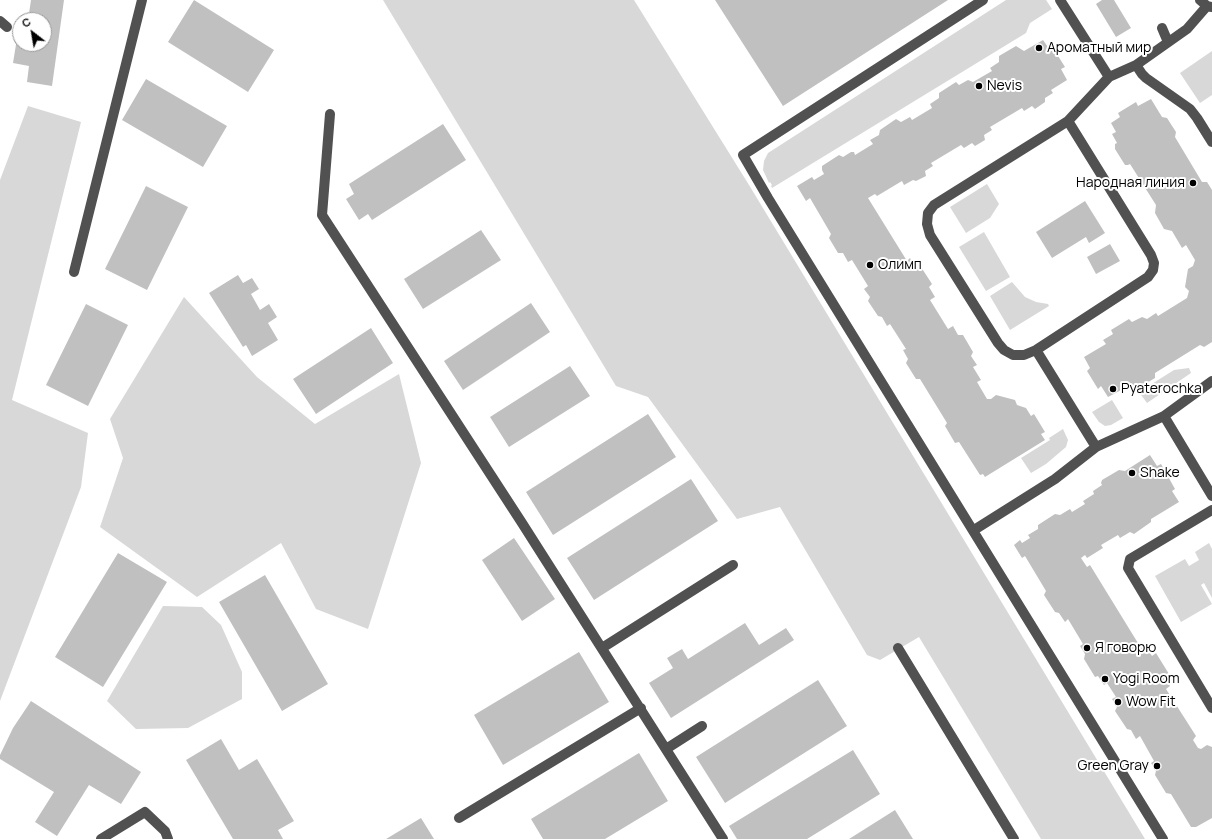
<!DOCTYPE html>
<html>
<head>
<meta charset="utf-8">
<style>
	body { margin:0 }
	#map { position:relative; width:1212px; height:839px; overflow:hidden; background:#fff; font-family:Manrope,sans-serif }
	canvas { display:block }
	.north { position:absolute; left:12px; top:12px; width:40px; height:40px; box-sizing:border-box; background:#fff; border:1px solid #999; border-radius:50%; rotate:329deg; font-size:11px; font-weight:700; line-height:16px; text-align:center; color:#000 }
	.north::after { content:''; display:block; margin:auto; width:14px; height:18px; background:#000; clip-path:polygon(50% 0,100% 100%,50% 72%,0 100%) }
</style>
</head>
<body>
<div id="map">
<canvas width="1212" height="839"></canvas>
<div class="north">С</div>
</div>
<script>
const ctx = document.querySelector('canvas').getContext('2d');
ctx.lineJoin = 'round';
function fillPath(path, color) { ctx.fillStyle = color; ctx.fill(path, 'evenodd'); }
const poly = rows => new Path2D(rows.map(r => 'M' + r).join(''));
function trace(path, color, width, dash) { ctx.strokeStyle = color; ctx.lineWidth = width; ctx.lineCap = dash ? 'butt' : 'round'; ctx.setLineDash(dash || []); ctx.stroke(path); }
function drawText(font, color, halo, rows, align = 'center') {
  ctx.font = font + ' Manrope,sans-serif'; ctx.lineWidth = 4; ctx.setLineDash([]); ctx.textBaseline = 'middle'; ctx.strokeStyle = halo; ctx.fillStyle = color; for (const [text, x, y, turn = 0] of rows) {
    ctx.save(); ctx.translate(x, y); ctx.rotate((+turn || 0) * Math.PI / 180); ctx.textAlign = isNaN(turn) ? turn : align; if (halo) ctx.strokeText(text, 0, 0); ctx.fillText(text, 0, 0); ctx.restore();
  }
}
fillPath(poly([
	[383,0,634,0,749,185,1145,839,1041,839,919,637,880,660,867,655,780,507,737,519,648,397,616,386],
	[1006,0,1046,0,1052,9,1030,23,1026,33,772,188,771,186,772,185,770,182,769,183,763,170,764,161,768,153],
	[1212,51,1212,95,1200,103,1180,73],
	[28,106,81,122,12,400,88,433,81,487,0,701,0,180],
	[987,184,999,204,990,218,966,233,950,207],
	[984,232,1010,277,986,291,959,247],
	[1012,282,1025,297,1036,302,1048,304,1049,306,1010,330,990,296],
	[184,297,257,377,315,424,399,374,421,463,368,629,316,609,281,543,197,597,100,527,123,458,110,419],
	[1189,368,1191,373,1147,403,1139,392,1174,370],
	[1112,400,1123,418,1111,425,1105,426,1099,422,1092,412],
	[1063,429,1068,440,1066,447,1046,464,1031,473,1021,458,1050,440,1049,438],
	[1209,543,1212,549,1212,598,1204,583,1201,585,1212,604,1181,622,1155,576,1185,559,1189,566,1199,560,1195,552],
	[163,606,202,607,221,625,242,672,242,699,188,728,136,729,107,701]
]), '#d8d8d8');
fillPath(poly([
	[31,0,64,0,52,86,27,82,29,66,13,63,18,32,20,32,20,44,44,44,44,20,28,20],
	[194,0,274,50,248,92,168,42],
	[715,0,948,0,783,106],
	[1102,0,1114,0,1131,28,1116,37,1096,4],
	[1043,40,1050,50,1053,48,1065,67,1061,69,1067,80,1051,90,1053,93,1045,98,1045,102,1035,109,1032,106,1024,111,1022,108,990,127,992,130,984,135,985,140,975,146,972,143,964,148,961,145,931,163,933,166,925,171,926,176,916,181,913,180,904,185,902,181,877,196,875,194,868,198,907,261,910,258,915,267,921,267,932,284,929,287,935,297,930,300,948,329,953,326,958,335,963,335,973,352,971,356,977,365,973,367,981,380,977,382,987,399,991,399,996,395,1015,400,1017,405,1026,408,1031,416,1034,414,1045,432,1041,434,1045,440,985,477,983,474,980,475,959,442,955,443,945,426,947,423,920,379,916,379,906,363,908,359,903,350,906,349,890,324,887,326,882,317,878,316,868,301,870,297,864,289,868,286,852,260,848,262,843,253,838,253,829,238,831,234,810,198,806,201,797,186,812,177,814,180,824,174,822,170,822,166,839,155,843,157,851,152,854,152,855,155,873,144,870,140,879,135,880,130,896,119,901,122,910,117,912,120,932,108,930,104,939,98,939,93,956,82,959,85,968,80,973,82,992,71,990,68,999,62,999,56,1016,46,1024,51],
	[146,79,227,126,203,167,122,120],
	[1151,99,1162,117,1167,118,1176,132,1175,137,1202,182,1207,182,1212,190,1212,342,1204,347,1200,345,1155,373,1155,378,1140,387,1136,385,1127,390,1125,388,1108,397,1101,386,1098,389,1087,371,1090,368,1084,357,1106,344,1103,340,1113,334,1111,330,1129,319,1132,322,1142,317,1147,319,1156,313,1158,316,1187,298,1189,291,1185,287,1188,269,1193,266,1195,260,1186,245,1182,248,1172,231,1164,229,1155,213,1156,205,1130,164,1128,165,1125,165,1115,149,1115,144,1117,143,1112,134,1116,132,1111,123,1120,117,1118,113,1136,102,1138,106],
	[443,124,466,160,372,220,368,214,359,220,346,199,354,194,349,184],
	[146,186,188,207,147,290,105,269],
	[1085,201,1105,233,1089,243,1086,237,1052,258,1036,232],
	[481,230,501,260,423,309,404,279],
	[1110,244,1120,261,1096,274,1087,257],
	[238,275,243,283,252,278,259,289,251,294,260,310,269,304,277,317,268,323,278,340,252,356,246,345,243,347,209,293],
	[531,303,550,332,463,390,444,361],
	[86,304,128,325,88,406,46,385],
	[371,328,393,363,316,414,293,379],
	[570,366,590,396,509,447,490,417],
	[648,414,676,457,553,535,526,492],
	[1150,455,1157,466,1161,464,1175,489,1172,491,1179,502,1151,519,1151,522,1134,534,1130,532,1120,538,1118,535,1101,545,1103,548,1087,558,1085,555,1081,558,1087,567,1090,565,1141,648,1145,645,1152,656,1156,653,1169,674,1164,677,1170,686,1166,689,1196,736,1193,740,1198,748,1201,749,1207,745,1212,747,1212,818,1196,827,1191,827,1171,794,1166,793,1155,775,1156,771,1151,763,1154,761,1140,736,1136,739,1131,730,1127,729,1115,711,1117,707,1112,699,1116,697,1107,683,1104,685,1098,676,1095,677,1084,659,1085,654,1080,646,1083,644,1068,619,1065,622,1059,613,1055,612,1044,595,1046,591,1025,556,1022,558,1014,545,1020,540,1022,543,1030,538,1028,535,1038,529,1038,525,1055,514,1060,515,1070,509,1072,512,1085,504,1083,501,1094,494,1093,491,1102,485,1101,483,1102,480,1119,470,1125,471],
	[691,479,718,521,594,600,567,558],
	[514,538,555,599,522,621,482,560],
	[118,553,167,582,103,687,55,657],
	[265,575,328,684,282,711,219,602],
	[745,623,759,645,786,628,794,640,671,718,649,683,673,668,667,658,682,649,688,659],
	[579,652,609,702,503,765,474,715],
	[818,680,847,726,725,803,696,757],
	[31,701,141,772,121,804,89,785,57,836,35,822,54,792,0,759,0,755,13,728],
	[221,739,239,770,257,759,294,821,278,830,283,839,233,839,186,760],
	[853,750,880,794,807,839,737,839,729,826],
	[639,753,668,801,605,839,543,839,531,819],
	[895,810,913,839,849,839],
	[421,818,434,839,386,839]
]), '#c0c0c0');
trace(poly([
	[983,0,743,155,768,198,1163,839],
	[1060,0,1109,77,1068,121,934,205,928,213,927,224,930,235,998,343,1004,350,1013,355,1024,355,1036,350,1148,277,1153,270,1154,263,1151,255,1068,121],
	[1200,0,1207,6,1212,7],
	[0,21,7,27],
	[1162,28,1168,42],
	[1136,65,1187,29,1207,6],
	[1109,77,1136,65,1142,74,1146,78,1190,109,1197,118,1212,142],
	[330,114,322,215,522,523,723,839],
	[74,272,142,0],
	[1036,350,1096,447],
	[1164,416,1212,496],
	[1212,510,1130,559,1128,568,1212,708],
	[974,530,1055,479,1096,447,1164,416,1212,381],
	[602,648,733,565],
	[898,648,1014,839],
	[666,749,702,726],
	[459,818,641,708],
	[101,839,145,812,165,831,168,839]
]), '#515151', 10);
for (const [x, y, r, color] of [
	[1039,48,4,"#000"],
	[979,86,4,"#000"],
	[1193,183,4,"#000"],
	[870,265,4,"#000"],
	[1113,389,4,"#000"],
	[1132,473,4,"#000"],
	[1087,648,4,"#000"],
	[1105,679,4,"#000"],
	[1118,702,4,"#000"],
	[1157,766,4,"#000"]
]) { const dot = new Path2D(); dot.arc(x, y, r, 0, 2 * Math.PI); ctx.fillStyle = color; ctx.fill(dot); trace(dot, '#fff', 1.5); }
drawText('14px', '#000', '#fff', [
	["Ароматный мир",1047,48],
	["Nevis",987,86],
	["Народная линия",1185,183,"right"],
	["Олимп",878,265],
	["Pyaterochka",1121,389],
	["Shake",1140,473],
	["Я говорю",1095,648],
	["Yogi Room",1113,679],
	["Wow Fit",1126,702],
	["Green Gray",1149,766,"right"]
], 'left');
</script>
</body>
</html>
